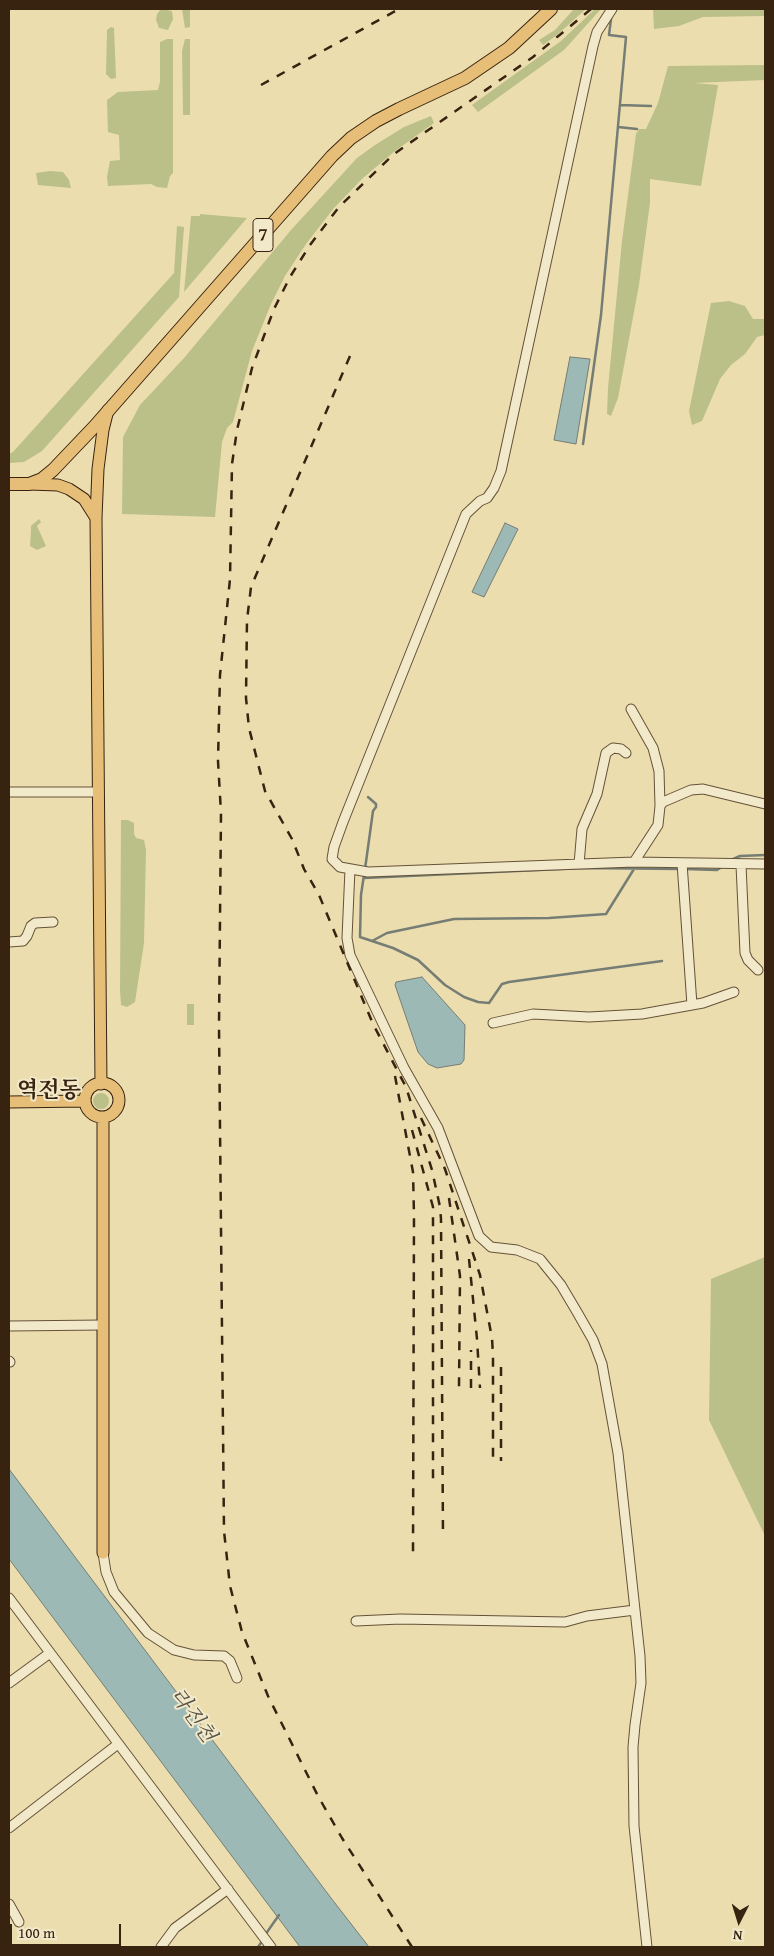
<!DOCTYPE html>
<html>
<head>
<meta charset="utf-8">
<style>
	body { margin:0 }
	#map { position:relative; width:774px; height:1956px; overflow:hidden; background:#ebddae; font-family:"Gentium Book Plus",serif }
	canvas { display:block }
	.frame { position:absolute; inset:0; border:10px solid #382311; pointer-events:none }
	.north { position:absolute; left:714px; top:1896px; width:50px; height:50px; -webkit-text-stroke:4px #f2e9ca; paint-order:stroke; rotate:185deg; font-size:14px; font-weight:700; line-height:20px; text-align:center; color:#382311 }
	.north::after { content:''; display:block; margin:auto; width:18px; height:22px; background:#382311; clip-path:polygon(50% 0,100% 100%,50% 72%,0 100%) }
	.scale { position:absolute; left:10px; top:1924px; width:111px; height:22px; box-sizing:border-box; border:2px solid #382311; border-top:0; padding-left:6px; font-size:15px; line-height:18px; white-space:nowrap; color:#382311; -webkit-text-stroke:4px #f2e9ca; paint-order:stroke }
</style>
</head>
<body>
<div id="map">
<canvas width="774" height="1956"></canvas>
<div class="frame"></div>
<div class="north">N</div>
<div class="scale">100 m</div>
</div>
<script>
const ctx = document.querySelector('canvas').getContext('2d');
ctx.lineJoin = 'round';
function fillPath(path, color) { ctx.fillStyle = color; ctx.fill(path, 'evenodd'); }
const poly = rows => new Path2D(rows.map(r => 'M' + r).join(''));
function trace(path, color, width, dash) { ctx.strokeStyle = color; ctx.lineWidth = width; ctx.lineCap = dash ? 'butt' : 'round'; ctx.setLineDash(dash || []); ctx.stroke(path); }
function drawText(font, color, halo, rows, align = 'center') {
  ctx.font = font + ' "Gentium Book Plus","Noto Serif KR",serif'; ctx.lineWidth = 4; ctx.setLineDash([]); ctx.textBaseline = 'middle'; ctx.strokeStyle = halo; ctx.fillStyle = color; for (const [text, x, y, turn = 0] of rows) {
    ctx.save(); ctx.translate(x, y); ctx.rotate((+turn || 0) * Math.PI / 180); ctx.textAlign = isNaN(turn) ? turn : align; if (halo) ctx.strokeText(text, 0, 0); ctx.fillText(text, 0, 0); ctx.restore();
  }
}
fillPath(poly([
	[161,9,172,11,173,19,168,30,159,28,156,20,157,14],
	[182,9,190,9,190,27,185,28],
	[574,9,586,9,557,35,543,45,539,40,555,30],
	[595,9,601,9,564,50,478,112,472,105,561,41],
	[653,9,765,9,765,16,703,17,679,26,654,29],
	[111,27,114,28,116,78,111,79,106,74,107,30],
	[167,39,173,39,173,173,170,176,167,188,157,187,151,184,108,186,107,177,110,161,120,160,119,135,108,132,107,100,118,92,158,90,160,82,160,42],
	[185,39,190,39,190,115,183,115,182,51],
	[765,65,765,80,694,83,718,85,701,186,650,179,650,203,639,285,618,398,611,416,607,414,608,388,622,241,636,134,639,129,646,129,658,103,668,66],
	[431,116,434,123,395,151,363,178,334,208,306,244,285,276,271,304,252,351,233,422,227,428,222,442,215,517,122,514,123,437,140,405,184,358,291,230,357,158,375,145,404,127],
	[50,171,63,172,69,180,71,188,38,185,36,173],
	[200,214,247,218,184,292,191,216,200,216],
	[177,226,184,227,179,297,42,451,24,462,9,463,9,454,13,452,174,273],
	[729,301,745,306,753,319,765,319,765,335,757,337,745,354,731,365,720,379,702,421,692,425,689,411,711,303],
	[39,519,41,522,37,526,46,546,37,550,30,546,31,531,31,526],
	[121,820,128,820,134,823,134,834,136,838,144,840,146,850,144,943,135,1002,127,1007,121,1005,120,990],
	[187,1004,194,1004,194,1025,187,1025],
	'93 1101a8 8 0 1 1 16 0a8 8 0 1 1-16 0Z',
	[765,1257,765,1536,709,1420,711,1279]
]), '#bbc088');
const water = poly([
	[570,357,590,359,576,444,554,440,570,357],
	[505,523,518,529,484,597,472,592,505,523],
	[422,977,465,1025,464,1060,461,1064,437,1068,428,1064,418,1052,395,985,396,982,422,977],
	[9,1469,331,1898,369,1947,300,1947,9,1559,9,1469]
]);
fillPath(water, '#9db9b6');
trace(water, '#757d74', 1);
trace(poly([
	[620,105,651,106],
	[618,127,637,129],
	[583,444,601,315,626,37,609,35,611,19],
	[731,860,740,856,765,855],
	[365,869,373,811,376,807,376,804,368,797],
	[685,869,717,870,725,865],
	[364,875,361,895,360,937,393,948,418,960,445,985,464,997,478,1002,489,1003,502,984,509,982,662,961],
	[364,878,583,868,680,869],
	[372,941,387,933,454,919,549,918,606,914,634,869],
	[265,1935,279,1915],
	[258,1947,263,1940]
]), '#757d74', 2.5);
const minor = poly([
	[612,9,597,32,593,46,501,471,494,488,487,498,480,501,466,514,343,822,334,847,332,859,340,867,368,872,634,862,765,864],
	[631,709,653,748,659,771,660,806],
	[9,792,99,792],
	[634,862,658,825,660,806,663,802,691,790,703,789,765,804],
	[682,863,692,1005],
	[579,864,582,829,597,794,606,753,613,748,621,749,626,753],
	[741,865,745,953,748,960,758,970],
	[350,869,347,938,350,955,404,1068,438,1128,479,1236,491,1247,517,1250,540,1259,561,1285,577,1312,593,1340,602,1364,618,1453,640,1656,641,1683,635,1725,633,1747,634,1826,647,1947],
	[9,942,23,941,27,936,31,926,35,923,53,922],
	[493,1023,533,1014,589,1017,642,1014,703,1003,734,992],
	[9,1326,103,1325],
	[9,1361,10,1362],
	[103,1553,106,1572,114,1592,148,1633,174,1650,194,1655,224,1656,230,1661,237,1678],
	[9,1598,271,1947],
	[356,1621,400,1619,565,1622,587,1616,635,1610],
	[9,1683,50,1653],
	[9,1828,118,1744],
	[9,1904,19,1922],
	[161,1947,175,1928,228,1889]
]);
const major = poly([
	[29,484,58,485,69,489,84,499,96,518],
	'85 1100a17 17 0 1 1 34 0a17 17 0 1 1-34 0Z',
	[101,1084,96,518,98,469,103,430,108,410],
	[9,1102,85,1101],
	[103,1553,103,1117]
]);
const highway = poly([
	[9,484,29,484,42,479,53,470,94,427,332,156,351,138,376,121,399,109,465,78,509,48,551,9]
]);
trace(minor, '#655238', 11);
trace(major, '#382311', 13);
trace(highway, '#382311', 14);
trace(minor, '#f2e9ca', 9);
trace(major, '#e6be77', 11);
trace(highway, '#e6be77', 12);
trace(poly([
	[261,85,399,9],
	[350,356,251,587,247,620,246,698,249,728,265,791,292,839,304,869,319,895,373,1024,406,1087,432,1170,440,1207,441,1219,443,1536],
	[395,1076,413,1172,414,1215,413,1554],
	[421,1118,445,1169,480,1275,492,1338,493,1356,493,1461],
	[412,1130,433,1207,433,1487],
	[449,1198,460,1276,459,1387],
	[469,1259,477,1339,480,1388],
	[501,1367,501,1461],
	[471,1388,471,1350],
	[412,1947,342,1838,318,1796,268,1696,242,1632,230,1586,224,1531,219,1026,221,813,218,761,220,675,230,579,232,464,237,430,252,368,274,309,290,277,310,245,339,207,394,154,533,57,591,9]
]), '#382311', 2.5, [9, 9]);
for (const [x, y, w] of [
	[263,235,20]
]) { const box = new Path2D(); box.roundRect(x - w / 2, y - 16.5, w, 33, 4); ctx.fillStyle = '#f2e9ca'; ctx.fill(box); trace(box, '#382311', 1); }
drawText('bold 19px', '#382311', null, [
	["7",263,235]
]);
drawText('italic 21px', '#565043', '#f2e9ca', [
	["라진천",192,1716,54]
]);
drawText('bold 22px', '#382311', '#f2e9ca', [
	["역전동",49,1091]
]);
</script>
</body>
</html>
